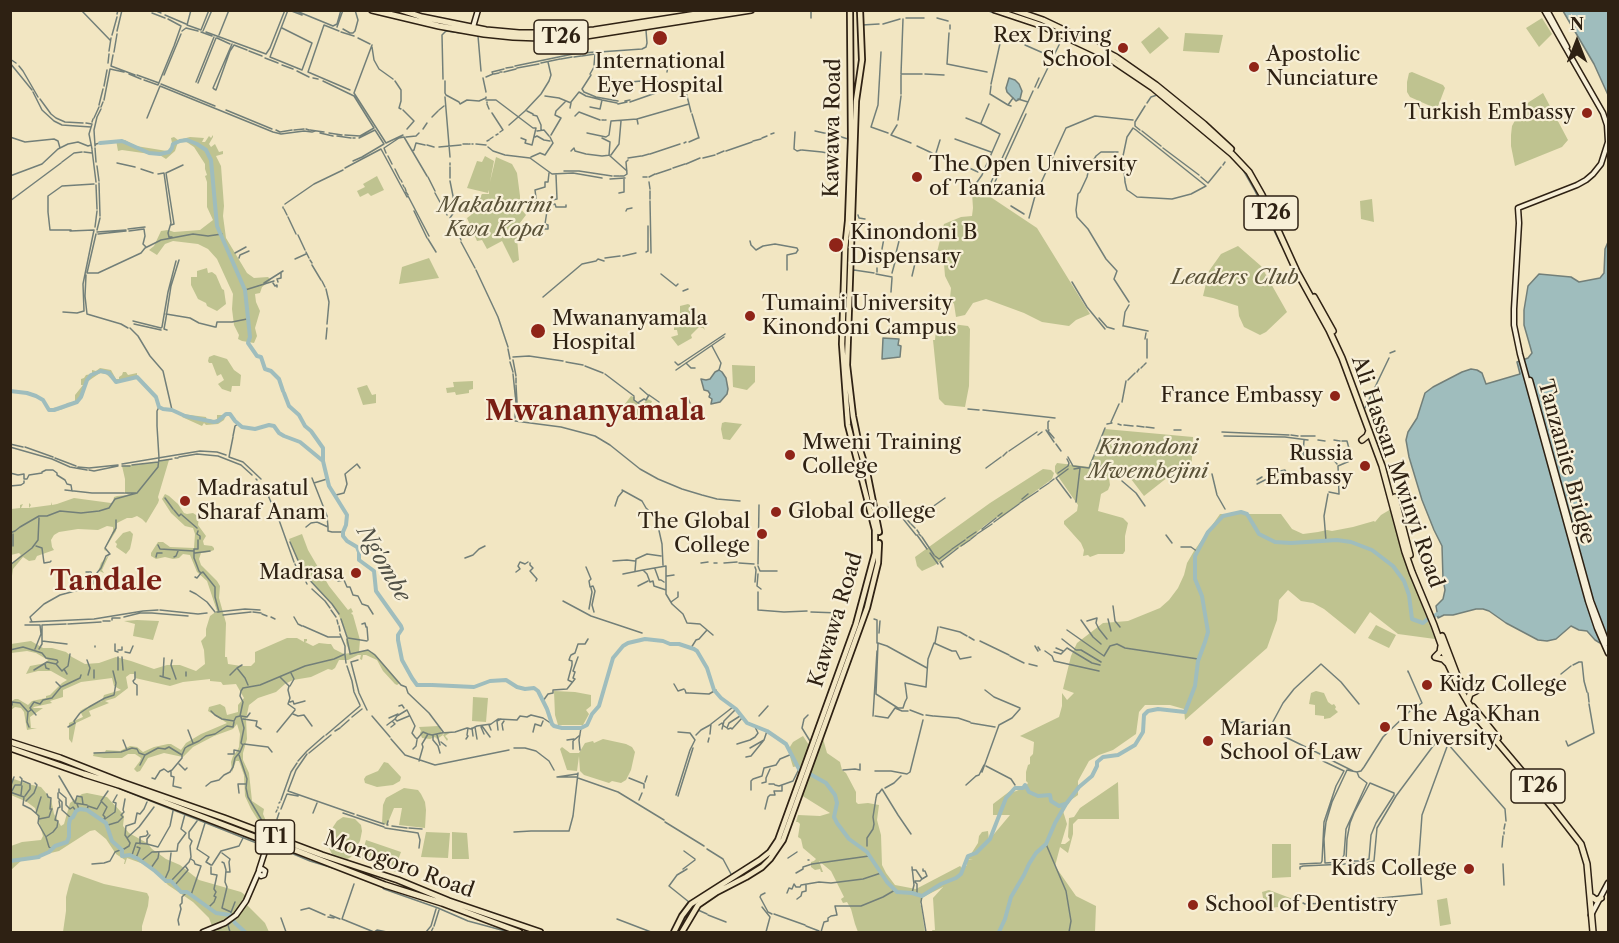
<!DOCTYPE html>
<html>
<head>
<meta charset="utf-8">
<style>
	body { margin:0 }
	#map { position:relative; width:1619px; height:943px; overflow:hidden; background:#f2e6c2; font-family:"Libre Caslon Text",serif }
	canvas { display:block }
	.frame { position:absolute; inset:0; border:12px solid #2e2113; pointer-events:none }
	.north { position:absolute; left:1547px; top:12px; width:60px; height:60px; -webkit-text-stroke:4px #f7efd7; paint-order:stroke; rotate:0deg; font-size:16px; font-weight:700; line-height:24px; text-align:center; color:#2e2113 }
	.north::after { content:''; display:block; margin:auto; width:21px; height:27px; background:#2e2113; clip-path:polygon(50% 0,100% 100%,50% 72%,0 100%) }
</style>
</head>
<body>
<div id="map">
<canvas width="1619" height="943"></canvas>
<div class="frame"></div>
<div class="north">N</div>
</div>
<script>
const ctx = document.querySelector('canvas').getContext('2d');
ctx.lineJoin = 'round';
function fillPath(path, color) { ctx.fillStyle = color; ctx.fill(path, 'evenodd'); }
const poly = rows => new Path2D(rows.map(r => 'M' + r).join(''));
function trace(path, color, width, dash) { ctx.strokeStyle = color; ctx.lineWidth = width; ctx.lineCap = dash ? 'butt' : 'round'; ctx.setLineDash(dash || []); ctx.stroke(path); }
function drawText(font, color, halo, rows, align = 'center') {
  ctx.font = font + ' "Libre Caslon Text",serif'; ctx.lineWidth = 4.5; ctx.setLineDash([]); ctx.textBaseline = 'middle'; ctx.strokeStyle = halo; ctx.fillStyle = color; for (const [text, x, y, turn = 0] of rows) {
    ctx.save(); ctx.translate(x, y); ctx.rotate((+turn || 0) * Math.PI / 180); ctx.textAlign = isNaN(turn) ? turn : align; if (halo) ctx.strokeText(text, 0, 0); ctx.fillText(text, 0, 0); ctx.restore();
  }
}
fillPath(poly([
	[1542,18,1552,34,1539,47,1526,28],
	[1159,27,1169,38,1150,54,1141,42],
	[1185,33,1223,35,1219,53,1183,51],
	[1412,72,1443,85,1445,88,1437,109,1410,97,1407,92,1407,82,1409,73],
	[1543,93,1568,140,1562,147,1515,166,1511,146,1511,135,1512,126,1520,111,1529,102],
	[213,135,213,137,209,144,211,147,215,144,219,152,223,151,223,154,216,156,221,166,224,206,223,216,226,238,247,273,254,278,268,277,271,280,262,287,260,293,255,294,256,302,260,311,255,328,257,336,254,343,242,341,238,339,239,335,234,325,232,309,233,294,217,259,208,249,198,244,173,241,165,244,157,255,149,250,154,246,161,231,168,230,174,232,200,230,213,220,207,207,207,182,205,176,207,175,205,169,205,164,194,147,185,141,178,142,175,151,166,159,158,154,150,154,122,150,118,151,116,140,125,140,136,146,167,151,173,148,171,138,174,137,178,140,190,137,204,138,202,142,205,142,209,136,211,138],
	[485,156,494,161,490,182,496,157,512,164,517,173,520,196,520,208,526,215,516,228,519,260,513,263,502,241,487,249,482,240,477,241,467,218,471,215,482,194,489,194,489,190,488,193,467,188,477,161,482,162],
	[377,176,384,190,371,196,368,193,360,197,357,191,365,187,363,184],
	[973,189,989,196,1037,228,1090,314,1076,320,1069,326,1042,322,1024,313,986,299,973,303,965,315,956,317,954,304,950,298,951,288,945,276,944,264,937,252,944,224,961,217,972,216,973,208,972,193],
	[1372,199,1374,222,1361,219,1360,201],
	[1238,246,1261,266,1287,312,1266,332,1260,335,1244,327,1239,316,1238,306,1213,298,1203,296,1209,271,1221,254],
	[429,258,439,278,399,284,402,267],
	[207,268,208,273,212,272,216,275,222,289,224,290,226,304,217,311,207,306,206,303,198,299,191,285,191,277,197,277,197,271],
	[688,304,690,305,690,308,693,310,693,316,696,318,699,316,705,330,703,328,699,327,691,335,692,338,678,346,671,337,678,335,677,330,674,330,674,324,680,313,680,306],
	[939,323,960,325,968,326,970,329,969,386,965,407,945,405,939,399,933,340,935,340,936,329,939,328],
	[214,355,227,359,234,370,241,375,240,386,232,386,231,392,222,389,218,384,224,380,221,374,217,376,212,363,209,363,208,361,209,357],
	[732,365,755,366,755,382,747,390,733,387],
	[100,368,111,370,116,379,119,379,119,377,122,375,123,372,126,372,128,375,137,373,137,378,116,383,106,374,100,373,84,384,83,396,78,401,63,409,53,412,52,411,53,408,65,406,67,403,75,402,75,395,83,385,81,385,81,379,84,378,86,375,92,374,92,370,96,371],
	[473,381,473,389,469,390,469,393,456,395,455,392,447,393,446,388,454,387,453,382],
	[367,385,372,395,376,394,376,403,363,405,357,388],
	[631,396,634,397,634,400,642,406,647,399,652,401,647,414,644,417,640,418,639,416,635,421,628,416,632,408,625,404],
	[182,414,206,417,207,420,210,419,214,421,217,419,217,415,226,415,224,420,218,424,206,425,204,423,202,426,182,417],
	[725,422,742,424,730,440,723,439,721,429,722,423],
	[1105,429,1193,437,1191,476,1168,477,1144,496,1128,475,1121,478,1112,474,1109,478,1110,485,1108,490,1101,494,1098,511,1123,518,1128,523,1125,536,1125,551,1123,554,1098,554,1090,557,1088,555,1083,556,1084,550,1081,543,1064,524,1064,521,1077,511,1078,505,1055,472,1055,466,1057,463,1090,467,1089,465],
	[168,459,169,460,158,497,159,500,158,503,146,523,142,519,137,516,132,518,127,518,117,523,116,531,105,549,110,553,102,570,104,573,99,571,99,569,101,563,109,555,109,552,104,550,113,531,113,527,107,526,98,530,78,529,59,532,54,535,51,540,52,547,54,550,37,556,35,560,29,561,23,557,13,569,12,576,11,578,11,564,21,555,19,553,11,555,11,509,20,508,20,505,23,504,21,508,29,508,29,503,31,505,29,508,51,505,51,502,52,505,57,504,74,498,111,503,113,502,114,497,117,496,129,495,125,493,125,479,122,466,157,462],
	[1043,469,1051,470,1054,473,1052,479,1001,517,995,518,984,526,964,545,954,550,935,565,922,571,917,566,915,557,990,503],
	[165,494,169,496,178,504,184,513,187,514,193,513,199,517,198,525,206,536,203,541,204,545,212,546,214,548,214,550,209,552,201,553,199,559,201,565,217,581,220,586,219,598,226,623,225,655,225,657,227,657,228,664,241,666,251,666,255,662,255,652,287,638,297,638,304,642,304,639,307,639,307,641,305,642,313,646,319,643,328,644,331,644,334,649,344,654,350,653,346,643,347,635,337,611,329,600,319,591,307,577,297,560,289,539,302,534,308,550,329,586,348,610,351,608,353,612,351,613,353,615,360,640,359,652,367,650,374,653,400,683,397,685,395,684,383,671,377,660,366,655,363,655,362,660,360,659,361,655,358,655,348,660,339,660,335,668,332,670,328,669,311,677,293,680,285,684,276,692,258,698,249,705,246,719,247,739,243,753,243,760,249,773,252,801,264,809,263,814,269,828,269,831,267,833,263,831,261,825,251,809,245,796,244,775,239,761,236,761,232,772,231,762,233,756,237,751,239,747,240,734,237,724,233,729,214,736,193,747,183,757,164,753,148,758,140,771,137,772,134,769,140,761,141,758,135,754,128,754,122,758,104,758,93,756,94,753,105,752,106,750,120,751,130,746,137,747,143,752,154,747,168,744,171,744,181,750,186,743,201,734,227,723,208,711,209,707,220,704,225,707,227,715,238,712,238,705,244,698,236,684,223,685,221,682,210,681,210,679,183,682,170,686,135,678,134,674,130,674,126,677,128,688,115,698,105,701,109,703,89,711,91,716,76,723,72,743,69,739,69,723,83,717,80,711,85,708,102,701,104,695,121,690,114,686,112,678,81,682,63,690,63,697,50,701,52,703,34,707,33,708,43,708,30,717,31,728,37,728,27,730,24,712,21,708,15,707,11,710,10,702,15,699,18,699,28,705,32,701,46,698,46,696,50,695,62,683,67,680,51,671,38,671,26,674,30,666,46,663,48,660,36,653,27,651,11,653,11,644,31,641,43,648,52,648,66,652,72,657,85,664,99,663,116,657,131,661,154,669,167,665,180,665,196,671,205,664,204,650,201,641,206,636,206,629,210,616,217,611,207,581,197,572,190,555,183,554,179,558,173,559,165,557,156,559,151,556,151,553,158,542,163,542,170,547,194,548,195,534,193,528,185,526,171,513,162,499],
	[1391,509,1408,570,1435,639,1398,634,1370,612,1355,634,1324,609,1313,603,1301,601,1288,590,1279,600,1277,620,1267,648,1185,720,1184,709,1170,705,1145,705,1139,712,1136,734,1113,750,1099,755,1089,761,1078,781,1078,795,1071,800,1063,811,1067,824,1061,844,1065,844,1070,840,1068,837,1069,818,1074,817,1080,808,1118,782,1119,819,1078,819,1073,824,1073,834,1068,853,1060,847,1055,866,1076,896,1096,906,1095,932,933,932,932,930,935,930,933,898,943,887,923,897,920,904,921,906,925,932,858,932,855,924,851,909,847,902,843,903,841,899,844,897,831,871,819,861,823,872,821,872,820,869,815,870,811,867,811,862,814,861,816,859,803,848,801,839,798,837,800,824,798,822,796,822,798,815,820,816,830,813,801,795,822,735,827,753,840,762,842,770,846,773,856,792,856,802,858,804,868,803,879,805,877,820,881,835,882,865,886,873,895,885,916,889,960,866,963,869,967,865,965,860,973,859,965,859,971,854,978,843,979,836,982,832,988,831,989,840,1010,815,993,815,993,804,1010,791,1008,794,1024,788,1028,783,1026,781,1026,772,1028,765,1030,764,1030,757,1033,754,1034,742,1020,736,1059,717,1062,706,1062,693,1067,700,1074,693,1063,689,1071,656,1077,643,1103,623,1128,621,1160,608,1169,600,1178,588,1184,575,1187,563,1194,551,1220,514,1281,514,1292,529,1303,534,1318,532,1327,530,1332,531,1353,527,1374,521,1375,522,1381,515],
	[130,531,133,534,132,540,130,549,126,554,116,547,117,544,115,542,123,533],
	[137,620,159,621,153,640,133,636,135,624,124,621],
	[1376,625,1396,635,1389,648,1368,638],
	[554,691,575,692,591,695,591,706,586,710,589,714,583,725,558,725,555,715],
	[1316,691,1324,693,1328,702,1332,705,1334,704,1336,707,1335,709,1338,712,1330,718,1324,719,1324,716,1315,715,1315,705,1309,704,1311,693],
	[473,697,488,698,486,722,472,721],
	[439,726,443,735,445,733,451,732,445,736,448,739,447,741,443,735,437,739,435,737,430,739,422,738,420,733,421,731,419,727],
	[803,736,809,745,807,754,801,769,798,766,793,767,788,750,793,742],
	[603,739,626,744,632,747,635,752,631,770,626,780,621,783,612,781,609,783,584,775,580,771,579,756,577,771,567,770,560,749,562,747,570,753,579,753,585,743,593,741,594,743],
	[384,762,388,763,401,777,400,781,393,785,377,787,365,783,364,779,366,776,378,771],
	[11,778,28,784,41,787,51,799,54,814,61,826,64,824,70,803,82,794,87,793,107,797,123,814,124,817,123,826,129,833,147,843,152,849,166,859,180,865,199,880,241,892,245,895,245,903,265,923,269,932,213,932,212,926,209,918,193,902,168,885,149,866,127,858,125,864,124,864,125,860,116,854,106,839,95,830,90,831,59,851,22,860,11,870,11,846,22,842,41,840,43,836,35,808,27,802,11,795],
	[404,788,418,790,421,794,425,802,426,810,425,828,399,825,402,808,394,808,387,825,382,823,383,805,386,798],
	[343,817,355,819,361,825,362,831,360,841,351,857,347,859,332,854,329,848,333,827,337,821],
	[426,832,450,833,448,858,421,857],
	[452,832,467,833,469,859,452,859],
	[366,840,401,852,398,860,401,861,396,872,361,858],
	[1272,844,1291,844,1291,877,1272,878],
	[73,873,104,884,147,893,149,897,148,906,142,926,142,932,63,932,66,911,66,897,69,885],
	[1269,890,1298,901,1295,901,1295,905,1270,908,1269,905,1264,903,1262,892],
	[1447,898,1451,924,1440,926,1437,900]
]), '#bfc390');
const water = poly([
	[1563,11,1608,11,1608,95,1594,64,1563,11],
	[1009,78,1015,80,1019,84,1022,91,1020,99,1016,101,1007,92,1006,88,1009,78],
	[1608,242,1608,641,1600,643,1595,640,1587,631,1579,630,1571,626,1556,639,1547,641,1538,640,1506,623,1489,611,1483,609,1476,609,1453,615,1444,615,1438,618,1436,606,1443,599,1445,590,1443,579,1442,546,1434,530,1422,500,1409,457,1406,440,1408,432,1417,418,1425,393,1433,387,1462,372,1471,369,1477,370,1482,373,1486,384,1520,374,1517,362,1528,358,1532,353,1524,325,1524,310,1528,286,1539,274,1571,277,1579,282,1600,278,1604,273,1605,249,1608,242],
	[883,338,899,339,898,345,901,346,900,357,882,359,883,338],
	[719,370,722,372,726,378,728,389,727,394,720,402,711,404,712,399,709,397,710,394,708,391,704,390,701,379,706,380,710,379,715,372,719,370]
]);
fillPath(water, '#9fbdbd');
trace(water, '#727f79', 1.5);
trace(poly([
	[81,10,110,40],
	[147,10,148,11],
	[154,10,161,13],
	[191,10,187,25,201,30,209,10],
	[289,10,302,15],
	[294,10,333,26,337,24,341,10],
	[986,10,994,13],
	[10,11,11,10],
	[754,11,755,10],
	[152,13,165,18],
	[1015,13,1031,19],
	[117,14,118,10],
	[165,15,186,24],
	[811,18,811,12],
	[906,18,924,18],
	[937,18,948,21],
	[883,24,900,19],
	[862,25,879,24],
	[337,27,343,10],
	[282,28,312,43,302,70,270,57,288,10],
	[343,29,350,33,353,33,355,31,358,20,355,10],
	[950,29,950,25],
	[117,31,122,10],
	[182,31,186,28,198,31],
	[203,31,212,10],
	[339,31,324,25,308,72,350,90],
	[201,32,212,36],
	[206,32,266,54,270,48,285,10],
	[341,32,354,36],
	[949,33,947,64,987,72],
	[112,35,117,17],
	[219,35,229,10],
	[478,36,481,71],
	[217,38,230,44],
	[358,38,370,44],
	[232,44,213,88,214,89,216,90,230,51,234,45,247,50],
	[372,45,354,93,386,143,403,135],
	[1025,45,1050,56],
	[372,47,374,60,379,69,393,79],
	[109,51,111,38],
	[249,51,262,56],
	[114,52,117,34],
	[599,52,642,49,646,47,647,43,646,30],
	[881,52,878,105,871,127,888,133],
	[113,55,111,66,135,75],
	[582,56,595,54,594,65],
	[574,57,581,56],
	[265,58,278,63],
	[10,59,16,63],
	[561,59,572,57],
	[597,62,599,54],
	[10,63,32,90],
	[108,63,109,54],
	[541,63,560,59],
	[282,65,293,69],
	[19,66,23,71,38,97],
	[515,66,573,54,595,52],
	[506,68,513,67],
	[517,68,539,64],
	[297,71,309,77],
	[500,72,502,72],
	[504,72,516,69],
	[667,72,669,56,680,57],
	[129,74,141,79],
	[494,74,499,73],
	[590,74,594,67],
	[901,74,903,19],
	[902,74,922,74],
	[925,74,944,75],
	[137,75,159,83],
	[164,75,181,34],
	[591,75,582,89,584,92,596,97,618,101],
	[486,77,493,74,492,72,504,69],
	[313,78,318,79],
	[483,78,486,92],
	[443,79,442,35,446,31,461,33],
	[144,80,158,85,174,46,181,26,168,19],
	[323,81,354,96,374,128,360,136,345,135],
	[395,81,401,90,401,101,399,108,401,109],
	[445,81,445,93,446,95,459,102,460,104,467,100,479,101,486,98,486,97],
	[196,82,214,37],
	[627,82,629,83],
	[631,82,641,81,664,82],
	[198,83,216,38],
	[161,84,215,106],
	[991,84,1001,39,1003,36],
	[104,86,107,70],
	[603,86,607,78,620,82],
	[991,86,990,94,1008,105],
	[1035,87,1039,78],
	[685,88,691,112],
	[1038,88,1060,43],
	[672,90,677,87,683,88],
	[668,91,669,90],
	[33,92,42,110,54,121,62,125,91,127],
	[901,94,901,75],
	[545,96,559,98,571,103,570,108],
	[445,97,450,157],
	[40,99,51,114,56,118,65,122,83,123],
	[1018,99,1028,102],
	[104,100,110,69,124,72],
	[486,100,496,100,533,128,536,128,532,145,525,143,526,140,521,138],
	[625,101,630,100],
	[487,102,487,103],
	[571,102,579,92,586,96,602,100],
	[630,102,670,88],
	[1147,103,1151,97,1157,95],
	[487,104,489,109],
	[618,104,627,102],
	[99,105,103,89],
	[1011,106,1008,105,1013,98],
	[101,107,103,102],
	[590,107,600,109,602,100,617,103],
	[226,110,272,129],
	[403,110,414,121,407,129],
	[439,110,444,106],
	[527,111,533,114,533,115,537,116,541,125,541,130],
	[492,113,503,130,500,132],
	[692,114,699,138],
	[575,116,579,112,600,120],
	[432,117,438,111],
	[94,118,99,107],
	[147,118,160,86,273,132,281,134,304,131,312,132,315,131],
	[966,118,981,124,1000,134,982,175,975,185],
	[602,120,604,120],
	[605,120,606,120],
	[898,120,901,96],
	[92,122,93,119],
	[86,123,92,124,89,134,92,149],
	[981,123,989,104],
	[638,124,637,119,689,104],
	[509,125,525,111,541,94,549,81,551,75,548,62],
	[897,125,891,135,911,143],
	[1133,128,1136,130,1206,186,1191,194,1172,199,1137,197,1130,192,1127,190,1125,182,1123,156,1127,137,1133,128],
	[306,129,309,130],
	[423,129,427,123],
	[276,130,280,132,292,130],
	[294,130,304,129],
	[310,130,324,132],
	[1140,130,1135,126,1135,122,1145,106],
	[537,131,544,130,549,136],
	[815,131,824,133],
	[1142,131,1161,146],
	[795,132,794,149,797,151,801,150],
	[320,133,333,136],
	[329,133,342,135],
	[587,133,606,137,609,135,611,121,637,119],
	[825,133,833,135],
	[771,134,774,133],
	[496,135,498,134],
	[551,135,561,118,555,115,556,111,565,102],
	[835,135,848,139],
	[337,136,351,138],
	[10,137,25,142,54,139,58,141,60,148],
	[406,137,416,136,419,133],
	[535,137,537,136,544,140,550,141],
	[353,138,355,138],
	[602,138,610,142,609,155,627,171],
	[762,138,767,136],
	[490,139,493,137],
	[955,139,991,152],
	[940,140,936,153,978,172],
	[487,141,489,140],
	[753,141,761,139],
	[689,142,698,138],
	[100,143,96,144,95,146,94,130,97,117,101,109],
	[684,143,686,142],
	[463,144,468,144],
	[469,144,470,144],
	[472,144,473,144],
	[476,144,486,145],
	[427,145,434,147],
	[917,146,932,153],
	[439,147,461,145],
	[488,147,493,151,505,155,530,158,552,174,573,173,602,178],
	[1220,147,1230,156],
	[95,148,96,162],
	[1163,148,1199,175],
	[92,150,96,182],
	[802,150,822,152,832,154],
	[412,151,414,150,416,143,425,145],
	[571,151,574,148,575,151,586,154,602,156,611,155,619,144,621,121],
	[726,151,752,142],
	[84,152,92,153],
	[1118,152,1101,152,1096,156,1089,168,1087,177,1080,192,1078,194,1076,210,1077,217,1088,229,1106,259,1117,271,1114,279,1129,302],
	[386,153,384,148,399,138,404,137,427,176],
	[650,154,680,144],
	[717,154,724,151],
	[388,156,392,164],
	[642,156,649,154],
	[531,157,540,153,545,155,553,143,550,137],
	[628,158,641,156],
	[703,158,715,155],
	[353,161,362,157,384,144,375,130,359,138],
	[62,162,74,153,82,152],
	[117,163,135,167],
	[686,164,700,158],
	[450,165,450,163],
	[1223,165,1225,162],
	[97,166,99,181],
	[450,167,450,178],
	[345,168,381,149,407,197],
	[673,168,685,164],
	[141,169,153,173],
	[395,169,400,179],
	[1243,170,1255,191,1281,245],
	[564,171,579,171,612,176],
	[158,174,164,173,171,223,168,233,169,237,172,237],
	[656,174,671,169],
	[10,176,42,164,58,149,68,144,78,142,88,146,91,145],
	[614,176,619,176],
	[620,176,624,176,627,174,626,162,628,160],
	[428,177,435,191],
	[643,177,647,177],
	[649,177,655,174],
	[1201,177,1208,183,1221,167],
	[610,179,625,178],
	[401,180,402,182],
	[450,181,453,196],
	[649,182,650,189],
	[99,183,100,216],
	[96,185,97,209],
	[403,185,404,187],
	[405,188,406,191],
	[650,191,650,199],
	[987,191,1033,91],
	[406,192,408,195],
	[435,193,447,215],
	[619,193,624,192,624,178],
	[991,194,994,184,1026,114],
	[408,196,429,236],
	[453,197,454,201],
	[552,200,557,199,556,175],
	[10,201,61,163],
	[650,201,651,253],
	[454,202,454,212,450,218,461,240],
	[285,204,314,184,343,170],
	[1011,206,1024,214],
	[283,207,283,208],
	[284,209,287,215],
	[414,211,427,238],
	[626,211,627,209,632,208],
	[533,212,534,199,536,198,535,190,545,187,545,182,548,182,549,173],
	[858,215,859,218,865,219],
	[288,217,296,234],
	[1029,218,1035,196,1066,128,1095,116,1133,120],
	[171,225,174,224,166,173,183,165],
	[95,227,97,211],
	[128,229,145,227],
	[542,229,548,229,548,225,545,224,547,211,550,211,551,205,555,204,556,207,566,207,566,205],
	[71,230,50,230,48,212,48,196,62,186,94,184],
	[97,230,100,218],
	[129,231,144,229,145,236,143,244,146,247],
	[97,232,126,230],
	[96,234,87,273,98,273,141,253,145,248,161,240,193,234,208,236,222,234],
	[98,234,126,231],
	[298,235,305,250],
	[884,236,885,231],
	[428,239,436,252],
	[750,241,751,245,756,250,763,246,775,244,797,248,798,250,796,253,787,255,787,270],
	[461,242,475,268],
	[882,249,884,238],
	[306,252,309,258],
	[646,252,648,251,648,226],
	[235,253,246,247],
	[896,253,900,237],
	[623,256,636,253],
	[880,256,881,252],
	[239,258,240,255,249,251],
	[605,258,620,256],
	[295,259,306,254],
	[310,260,312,263],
	[879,264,879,260],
	[312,265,321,280],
	[476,270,498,317,508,347],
	[853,271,854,270,874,273],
	[877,272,877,268],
	[892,273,895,262],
	[661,274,676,286,678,284],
	[876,274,892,277],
	[86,275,85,296,87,314,121,324,128,328],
	[912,276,917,255],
	[322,281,325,287],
	[278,282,277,279,281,278,281,273],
	[1072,282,1087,307,1105,329],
	[264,283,283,271],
	[273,283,275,286,277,285,277,287],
	[326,289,329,302,327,324],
	[245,290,274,281],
	[683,291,688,289],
	[891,292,892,278],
	[543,297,582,264,596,261,598,259,604,261],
	[63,312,77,313,84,311,83,284,94,230,70,231],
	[166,314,190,318,199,323,215,327,216,327,217,322,232,322,247,319],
	[1099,318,1107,327,1114,329],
	[133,321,161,328,162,327,168,292,176,261],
	[134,324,161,330],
	[1123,326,1125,312,1129,305],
	[1124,326,1148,331],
	[130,328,138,336,150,356,163,371,172,410],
	[167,330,164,329,166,318,171,286,179,260],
	[326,339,327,328],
	[1145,339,1146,333],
	[712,346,721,363,719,370],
	[508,349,510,359],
	[1390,353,1395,351],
	[513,357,529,356,563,361],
	[1147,358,1147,339],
	[513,360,516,376],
	[510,362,513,372],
	[566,362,583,365],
	[675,362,678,365,680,364,725,334],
	[686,363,691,368,695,368],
	[1144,365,1146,363],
	[585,366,603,373],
	[1141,368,1143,366],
	[676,370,724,337],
	[1137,372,1139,369],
	[513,374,516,403,515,418,513,419],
	[605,374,634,396],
	[516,378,516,383],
	[1128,380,1135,373],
	[516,385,518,419],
	[640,388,648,395],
	[687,396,690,403],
	[634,397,634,400,641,405],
	[639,402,644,399,646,400,649,395,659,402],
	[1122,402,1126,381],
	[1365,408,1389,358],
	[968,409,979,410],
	[983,410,1055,418],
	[515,421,561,427,595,436,610,445,640,469,658,479,682,489,702,495,717,499,740,501],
	[1111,422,1119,404],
	[1107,424,1112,423],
	[1118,424,1121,425],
	[1124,425,1133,426],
	[1137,426,1144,427],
	[1146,427,1154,428],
	[1048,429,1048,422,1049,421],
	[1046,430,1054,442],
	[1049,430,1048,431,1054,438],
	[1174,430,1181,430],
	[1222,432,1289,435],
	[1038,435,1042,432],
	[1291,435,1298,436],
	[233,436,235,426,238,424],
	[1224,436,1285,437,1308,440],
	[1301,436,1315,436],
	[233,437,229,457,243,462,261,479],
	[1304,440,1303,455,1333,459,1337,464],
	[1318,440,1325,441],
	[1334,440,1340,441],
	[10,444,23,447],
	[1056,444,1061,451],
	[10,447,52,459,70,467,87,470],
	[25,447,53,457],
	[1009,451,1037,432],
	[1003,456,1007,452],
	[179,457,197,454,218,456,241,465,252,475],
	[1068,457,1073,466,1089,468,1105,428],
	[55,458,76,466],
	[175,458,176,458],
	[177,458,178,458],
	[159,461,172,459],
	[122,464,200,451,217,452,226,455],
	[1096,464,1109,471,1121,479],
	[132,465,158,462],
	[122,466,130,466],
	[78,467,89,468,118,465],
	[986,468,1001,457],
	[1068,469,1056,478,1071,498],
	[1074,469,1080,468,1076,502],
	[89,470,94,471,118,466],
	[1280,471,1285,470,1288,476],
	[10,473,18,475,24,474,24,479,27,479,29,475,42,473,42,472,46,470,53,470,57,473,57,475,65,480,67,484,71,485,72,491],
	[1058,473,1068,466,1069,463,1067,459],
	[1212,474,1217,495,1225,509],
	[312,478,327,516,328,527],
	[256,479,257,480],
	[1257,480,1262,477],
	[1122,481,1136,493,1145,506],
	[1050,482,1054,479],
	[314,483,327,479],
	[1257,484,1269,478],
	[10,486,21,485,24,483,24,481],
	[1040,489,1049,483],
	[65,490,92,493,124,493],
	[622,490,642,501,646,508,656,517,662,544,663,565],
	[1329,492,1339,494,1338,466,1352,460,1347,441,1342,441],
	[125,493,136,493],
	[267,493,279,520,294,562],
	[336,495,344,493,347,484,345,474,357,464,360,468],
	[165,498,173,509],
	[1022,499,1028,494],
	[1020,503,1038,491],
	[615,506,618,497,623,491],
	[877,508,896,507],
	[898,509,910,523],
	[174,510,179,516,181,514],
	[889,510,896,510,916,535],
	[928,510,945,498],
	[878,511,887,510],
	[182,515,197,528],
	[998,516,1002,513],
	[994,522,1019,504],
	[911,524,915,528],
	[306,527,311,523,317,522,328,527,328,531,332,532,343,532],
	[982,529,996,518],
	[917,530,919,533],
	[198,531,197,534,200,536,200,539],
	[10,533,15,531,20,527,39,516,47,516,60,511,81,513,99,511,109,508,115,499,137,493,158,467,159,458,157,426,157,411,159,407],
	[113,533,116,528,116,520],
	[13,534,13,546],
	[919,534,921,536],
	[977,534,992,524],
	[917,535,927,549],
	[1166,535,1172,543],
	[922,537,934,555],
	[967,538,976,532],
	[971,539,976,535],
	[1326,541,1324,516,1328,494],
	[290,542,304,574,332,604,339,614],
	[158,545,160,549,194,551],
	[36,546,42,548,44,563,50,562,51,561],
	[961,546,970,540],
	[1181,547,1191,547,1198,552],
	[952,549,965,540],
	[195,553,210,551],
	[930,553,938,564],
	[935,556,939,559,951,550],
	[156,557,157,553,162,553],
	[174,557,176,556,178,551],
	[465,558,473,555,479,549,485,546],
	[613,561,627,560,635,561],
	[196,563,199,571,201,573,203,572,215,587,215,597,219,612],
	[196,563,194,558,194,549,198,549,198,540],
	[530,563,530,565,533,568,530,571,537,579,536,581],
	[701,563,708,562],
	[714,563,717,563],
	[724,563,737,562],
	[739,563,754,564],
	[295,564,298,571,305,580],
	[758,564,759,505],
	[10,565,32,548,38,540,39,518],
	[758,566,760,571,777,571],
	[586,567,591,579,589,581,590,587,593,586,595,591,592,605,594,612],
	[755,567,756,570,755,582],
	[943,567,940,562,958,548],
	[655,569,659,580,661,580,664,582],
	[643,570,666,566,666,594,672,604,683,614,687,623,700,624,713,635],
	[635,571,636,559,647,554,661,556],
	[86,572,91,572,94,584],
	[516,572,520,569,518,566,520,562,525,564,528,562],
	[623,574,643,570,647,574,650,582,653,581,654,586,666,590],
	[758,574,757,586,761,589],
	[667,576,674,575],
	[195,577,197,578,201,573],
	[337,578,338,581,344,580,347,587,350,587,353,595,358,596,362,604,368,606,373,614],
	[306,582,307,584],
	[638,586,648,581],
	[312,589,325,601,330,608],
	[190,591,196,594,207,602,215,612],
	[758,592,758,610,784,612,807,611],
	[563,601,591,616,642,633],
	[671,602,678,597,678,592],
	[1113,606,1115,621,1120,627],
	[589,609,592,592,591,588],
	[160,610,198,614,207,613],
	[331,610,336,617],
	[217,612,245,609,260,610],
	[253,612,261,613],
	[811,612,840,613],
	[262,614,267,616],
	[223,615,251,612],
	[124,617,140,613,152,613,188,616],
	[271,617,275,619],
	[294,617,298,624,302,626],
	[341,619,347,637],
	[874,619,877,620,877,643],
	[1108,619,1111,631],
	[112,620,112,618,120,618],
	[337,620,338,624],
	[1081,620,1093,637,1101,644],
	[103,621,110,621],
	[1087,621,1097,618,1096,623,1099,629,1107,639],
	[30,622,94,619,143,611,158,610],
	[32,622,30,617,44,604,60,595,90,587,90,585,97,582,96,574,101,568,106,556,110,554,105,548,113,533],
	[68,624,101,622],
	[362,624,365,623,366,627,367,627,368,640],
	[25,625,40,625,41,634,35,649],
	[303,626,328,637,340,637],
	[339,626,340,631],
	[940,627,960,632,967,636],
	[1067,630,1104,656,1110,646,1117,644,1125,648,1198,659],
	[879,633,880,621],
	[969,637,974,640],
	[348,638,367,641],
	[347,639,350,653],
	[1062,639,1076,650,1081,650,1101,662],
	[42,641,67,644],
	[980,641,1009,655],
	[935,643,938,627],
	[115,644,115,651,118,652],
	[95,646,95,647],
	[1035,646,1038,651],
	[1038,647,1040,650],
	[691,648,696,640,699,639,707,630],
	[1056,648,1063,651],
	[39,649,42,644,42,625,66,624],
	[10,650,23,647,42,653,46,658,57,660,58,662,56,664,62,671,64,669,67,674],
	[118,650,122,650,122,647],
	[1045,651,1052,656,1054,661,1099,671],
	[125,652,130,653,133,646],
	[1054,652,1061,654,1067,648,1092,663,1100,665],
	[350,654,368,650,375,655,401,685,406,687,408,693,429,713,444,733],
	[345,655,346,663],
	[1010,656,1024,663],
	[118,657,118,670],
	[122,657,123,670],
	[87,660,90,668,88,675],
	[172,660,171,665,176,679],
	[351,662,359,693,367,710],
	[351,662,358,660],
	[45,664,46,668,49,669],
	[1029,664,1037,666],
	[242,665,237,668,245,678,248,685],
	[1573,665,1579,662,1582,662,1584,681,1587,692],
	[347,666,352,681,354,692,360,705],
	[927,668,887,646,878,643,876,694,898,708,903,708,905,702,907,698,905,683,926,687,928,659,934,643,952,651,956,651,960,659,971,657],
	[64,669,68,666,70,654],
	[34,670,47,662,56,664],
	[135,672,135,679,133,681,134,683,137,685,137,695],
	[1561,674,1571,666],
	[230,675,236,669],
	[160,676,170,679],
	[186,676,186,672],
	[163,677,164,658],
	[280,677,289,686,288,690,290,698,288,704,295,709],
	[94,678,94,670],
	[56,682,61,687,80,678,81,675],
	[572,682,568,680,572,665,572,661,569,660,570,657,571,655,575,653,578,644,585,644,588,639],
	[674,684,678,691,684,689],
	[1537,684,1554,678],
	[290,686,294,679,291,673],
	[685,690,686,693,689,693],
	[985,690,994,697,1020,708],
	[690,693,709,694,716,690,717,693],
	[1588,693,1589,702],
	[543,701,548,694,553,693,553,690,567,689,575,679,573,678,575,672,573,671,578,657],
	[290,702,293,701,294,704,305,701],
	[12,705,12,702,20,703,28,712,31,710,30,708,34,702,40,704,43,700,52,698,61,687],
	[399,706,402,705,404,708],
	[31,709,36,715],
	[910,710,923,715],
	[211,711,215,715,222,719,234,721,236,717,240,716,243,702,240,696,241,691,243,688,260,685,305,666,334,659,345,654,345,646,340,634],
	[28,712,27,722,29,727],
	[293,714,298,716,304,715,312,726],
	[808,715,804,719,802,728,810,741],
	[926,715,933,716],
	[241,716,247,717,250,713],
	[372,716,390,737],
	[759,716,768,706],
	[873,716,877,651],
	[875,716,888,718,895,708,902,711,908,711],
	[934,716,958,718,970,722],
	[352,717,362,709],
	[389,718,398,714],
	[243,719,257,721,256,726,261,729],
	[395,719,397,716,407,710,415,726,412,733,415,737,417,739,423,732,428,734],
	[1229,721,1231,723,1243,722,1262,727,1265,726],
	[971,723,995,727],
	[387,725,395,719,397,721,409,716],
	[719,725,722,723,723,725],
	[482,726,490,737],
	[724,726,727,728,729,723,740,716],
	[68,727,75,723,74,721,80,713,89,707,105,698,114,695,116,683,113,671],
	[341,727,349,720],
	[391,727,395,724,393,722],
	[475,727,477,739],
	[481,727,484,734],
	[472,728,473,736],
	[722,729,724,721,736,709],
	[728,729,731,728,732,729,742,718],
	[188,730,193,743],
	[491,730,489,725,491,724],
	[498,730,497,721,501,719],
	[503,730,502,724,504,721],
	[335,731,340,728],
	[277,732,295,710],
	[533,732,535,724,541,726,543,721],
	[710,734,711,724,733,707],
	[326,735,360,706],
	[433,735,433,740,438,746,440,753],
	[437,735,440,745],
	[696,735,701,730,710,725],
	[391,739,405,755,435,765,509,750],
	[466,739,468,736,467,735,468,728],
	[123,740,127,750],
	[567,740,574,739],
	[1566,741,1568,746,1594,733,1589,704],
	[441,742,446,746],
	[708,742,709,738],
	[244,744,268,747,272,752],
	[737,744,750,740,755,737,758,733,755,727],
	[1448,744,1505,809,1506,821],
	[514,748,525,748,536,751,549,761,554,770],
	[750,748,764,740,767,731],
	[413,749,416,746,417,740],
	[573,749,573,741,580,735],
	[580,750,579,740,581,728],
	[94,753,121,752,132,748,137,749,139,753,145,755,158,748,165,749,169,747,182,755,185,748,188,746,199,741,206,736,215,734,227,726,233,727,234,722],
	[309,753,331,735],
	[228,754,234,754,234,750,239,751],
	[307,754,296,770,288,791,354,814],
	[1320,754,1269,729,1283,703,1294,689,1321,664,1341,682,1359,704],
	[239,755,247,779,246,788,248,797,261,819,265,830],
	[746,757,751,756,764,740],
	[1326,757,1327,758,1353,771],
	[298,761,307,751,324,736],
	[419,761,423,747,422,744,428,734,432,735,441,733,455,732,467,728,471,729,477,726,491,724,498,719,517,720,520,716,527,717,531,715,543,718,552,724],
	[45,763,60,768],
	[179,764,185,770,187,768],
	[140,765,145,755],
	[986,766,1011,779,1015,785],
	[843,770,855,769,860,770,860,764],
	[1347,770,1357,772,1359,777,1367,783,1346,829,1344,855,1340,862,1325,863,1324,839,1326,822,1332,802,1347,770],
	[171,771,171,776,174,777,173,786,181,788],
	[875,771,891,771,907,774,910,772,923,720],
	[982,772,999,725,1012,718,1020,709],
	[1357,772,1361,771,1364,767,1383,737,1410,711,1422,703,1408,671,1408,672],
	[59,776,75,803],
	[976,776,979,775,984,765],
	[557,777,577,774],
	[558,777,577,777],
	[152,778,155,779,160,771,164,769,168,772,172,770,182,758,182,755],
	[578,778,618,792,664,820],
	[629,778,644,784,644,788],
	[23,781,30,784,30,789,25,796],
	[645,782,647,776],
	[762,783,766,782,766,778,770,769],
	[1370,783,1394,793,1394,795,1376,823,1371,835,1369,859,1362,861,1346,861,1347,839,1350,823,1354,813,1370,783],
	[769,784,774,784,775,785,779,786,793,781,799,769],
	[966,785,976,776],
	[113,786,254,842,267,846,284,850,310,861,333,868],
	[206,786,211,782,219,780,224,775,230,772,233,767,235,758,240,752,243,745,241,743,244,728,241,717],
	[10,788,14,777],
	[885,788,894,783,901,776],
	[59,789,59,792,66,798,66,805,70,809,73,807,76,811],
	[751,790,751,781,753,779,762,776,764,768,776,765,780,759,792,754],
	[12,791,15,785,21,785,22,779,20,777],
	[10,792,24,797,23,805,31,809],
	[58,793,58,798,62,802,62,810,71,818],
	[239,793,238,784,246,784],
	[21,795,22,786],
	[676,795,690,750,695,740,690,733,678,732],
	[678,796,693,748],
	[281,800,291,772,297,763],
	[639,800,642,793],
	[26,801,34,793,37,785,35,783],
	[279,803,280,802],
	[77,804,79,809],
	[83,804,82,797,77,796,75,803,87,805],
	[278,808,278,807],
	[31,809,39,816,38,823,46,837,49,847,52,849],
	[281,809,287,794,298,796],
	[765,809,768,797,770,795,775,795,774,791,782,791,782,786],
	[87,810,88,806,97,809,101,802],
	[276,812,277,810],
	[36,813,41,797],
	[313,813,317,803],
	[343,813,384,827],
	[357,815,384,824],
	[39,819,49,817,51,811,52,809,50,809,51,798,48,797,47,794],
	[105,819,115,812,116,803,113,802,117,795],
	[277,819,279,813],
	[103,821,105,817,103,815,107,807,101,801,108,791],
	[388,821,387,825,388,825],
	[665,822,704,846],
	[205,823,197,849,209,857,206,862,211,865],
	[108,825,118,822,123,817,121,815,124,812,123,810,125,799],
	[392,826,407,828],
	[274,828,276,821],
	[385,828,418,833,420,840,419,848],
	[409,828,422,829],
	[1504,829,1505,824],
	[531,831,569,831,573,816,578,773],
	[271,832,274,833],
	[514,832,531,831],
	[1504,834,1504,832],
	[47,836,53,832,57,827,58,821,55,820,58,808,60,807,59,801],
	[127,838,125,835,126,826,135,823,137,813,140,814,144,809,147,802],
	[140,844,140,837,146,836,148,834,147,831],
	[147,844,158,847,170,826,173,811],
	[1046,844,1066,891,1071,921,1069,932],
	[867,846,867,838,873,829,874,824,873,817,876,798,877,794,879,793,882,789,898,815,911,834],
	[1502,847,1503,836],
	[121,849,124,849,129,846,130,843,127,838,139,827,154,807],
	[707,849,723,859,731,874],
	[684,851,695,859],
	[222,853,230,859,229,862,230,872,227,872],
	[132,855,136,843,147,844,147,839,150,835],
	[136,858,140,848,137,847],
	[788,858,797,852],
	[808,860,809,860],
	[141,861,152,852,177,851,178,844,186,833,181,829,185,814],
	[222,862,224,863,226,870,225,882,227,887,222,908,231,912],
	[92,864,104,863,110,861,115,852,120,850],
	[1300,864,1321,863,1322,861,1324,822,1336,786,1344,771,1323,761],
	[1503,864,1504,885],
	[212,865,221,851,239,846,244,836,264,844],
	[912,867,914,885,912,893],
	[151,868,158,858,159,852],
	[683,869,695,860],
	[687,869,677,875,669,886,689,902],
	[1300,869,1300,867,1303,866,1367,863,1374,861,1377,828,1396,796,1439,738,1442,738,1448,744,1422,815,1419,856,1422,894,1329,903,1305,904,1303,903],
	[912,870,916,870,922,879,920,881,915,881],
	[796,873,803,869,803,867,812,864,869,856],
	[360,878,381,886,384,889,438,908,468,921,509,932],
	[165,879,169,870,171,853],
	[922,879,927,876,925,871,923,871,923,869],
	[171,881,189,862,191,857,190,846,192,841,189,838,189,832,197,821],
	[915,882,917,884,917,894],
	[354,884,342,919,374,932],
	[175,885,188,870,186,867],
	[765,893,761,895,760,897,768,912,772,914],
	[787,893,789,888,792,889,794,884,796,887,800,887,801,885,819,882,831,883,863,879,881,873],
	[191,895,201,866,195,864,194,861,191,859],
	[922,896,921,902,926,932],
	[797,899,801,896,802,892,806,891,806,885],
	[209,907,214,902,216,897,214,896,216,892,214,889,217,875,211,874,211,867],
	[762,907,770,917,766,932],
	[301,910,309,908,325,915],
	[698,910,707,914],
	[774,914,805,925],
	[230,915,235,902],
	[330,915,340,919],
	[708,915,726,922],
	[231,917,241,905],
	[328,917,334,918],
	[281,918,286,932],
	[617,919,651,932],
	[179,925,178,920,181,909,180,905,182,903,182,897,187,892],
	[434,926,439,910],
	[806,926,819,931],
	[218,929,221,928],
	[230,932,228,925,231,922],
	[255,932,258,932],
	[374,932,377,930,387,932],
	[389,932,392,932],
	[426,932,431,926,436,909],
	[431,932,433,928],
	[821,932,824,922,828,921,828,918,831,916,837,915,835,906,861,906,883,897,895,890]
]), '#727f79', 1.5);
trace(poly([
	[100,143,122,141,149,153,160,154,169,152,172,148,173,144,180,141,187,140,197,144,206,150,211,160,217,226,245,290,250,337,248,343,257,356,261,357,265,369,271,371,279,379,283,391],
	[10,391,27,393,36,396,43,400,49,410,54,410,77,402,81,397,87,380,91,375,101,371,109,373,116,382,137,377,156,397,159,407,163,409,172,410,185,416,214,422,218,421,226,414,230,414,235,421,242,427,255,429,269,425,274,426,279,433,284,436,300,442,323,461,329,486,347,515,346,525,343,532,343,536,347,541,357,547,359,552,359,560,374,571,376,591,401,626,402,629,398,635,398,640,402,660,412,678,417,685,431,685],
	[284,393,289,406,299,415,305,426,311,431,323,448,323,461],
	[432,685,474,687,490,681,506,680,517,687,525,689,534,688,538,691,547,709,552,724,554,726,562,728,581,728,587,725,592,714,599,706,613,658,623,646,628,643,645,639,663,641,670,644,679,644,694,649,697,651,707,668,714,690,721,698,736,709,747,723,767,731,786,744,799,769,810,773],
	[810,774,826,783,835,795,837,803,834,817,837,823,849,839,867,852,887,882,897,892,912,893,922,896,941,884,956,878,961,874,968,856,976,853,990,839,1006,798,1015,788,1023,788,1025,785,1029,792,1038,796,1050,795,1051,801,1059,806,1065,804],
	[40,856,49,852,55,846,67,842,69,837,69,824,70,819,73,817,76,811,80,809,87,810,106,823,112,841,122,850,122,856,130,855,136,858],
	[137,858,155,871,166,881,171,881,181,892,187,892,216,913,230,915,235,923,245,932],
	[10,861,39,857],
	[999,932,1005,919,1011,897,1024,875,1029,864,1036,853,1046,844,1055,823,1066,804,1079,787,1092,776,1097,766,1097,762,1103,757,1118,755,1135,745,1143,732,1144,715,1148,711,1158,709,1185,712,1195,686,1198,661,1205,642,1208,632,1202,596,1195,579,1195,556,1208,532,1223,516,1241,512,1247,514,1259,534,1275,542,1291,543,1337,540,1351,542,1372,550,1393,566,1404,581,1409,595,1412,619,1423,623,1429,618,1431,619,1437,614]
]), '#9fbdbd', 4);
const secondary = poly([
	[1544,10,1603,113,1607,125,1608,142,1601,164,1593,174,1586,180,1577,185,1518,208,1519,223,1514,309,1514,325,1520,354,1588,601,1597,628,1608,653],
	[1547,10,1567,47],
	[473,27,478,10],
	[1530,380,1591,601,1607,643],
	[259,870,268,842],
	[259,873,261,876,264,875,265,871,262,869],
	[1591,915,1608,883],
	[203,932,225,923,236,915,246,901,259,871,262,869]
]);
const primary = poly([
	[860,10,862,60,856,101,847,365,853,416,860,450,867,472,879,532],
	[674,932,682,916,691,904,760,860,770,852,778,840,856,624,875,553,875,530,848,425,842,344,845,249,848,221,851,139,850,10],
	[682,932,698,905,717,892,746,877,762,867,770,859,783,840,867,608,878,563,879,543]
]);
const trunk = poly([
	[372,10,439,26,484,34,513,37,540,38,586,36,751,10],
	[401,10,422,17,486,30,519,33,559,33,594,30,722,10],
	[995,10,1040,25,1104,55,1153,88,1232,154,1249,172,1262,195,1297,272,1329,330,1342,358,1382,466,1405,552,1412,572,1434,625,1448,664,1459,687,1477,718,1553,808,1581,844,1587,864,1593,932],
	[1014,10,1043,20,1064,30,1116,57,1156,85,1204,124,1231,149],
	[1314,297,1333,331],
	[1362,440,1367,436,1369,431],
	[1395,497,1410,555],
	[1442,636,1458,678],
	[1441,646,1440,652,1435,657,1443,659,1447,663],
	[1459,680,1465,685,1472,688],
	[1468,700,1470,694,1476,691],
	[1473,707,1498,738],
	[10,742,60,758,121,782,224,818,322,855,398,880,449,901,540,932],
	[10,748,84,774,119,785,268,842,287,847,385,885,442,903,519,932],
	[1592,897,1596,900,1601,898]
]);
trace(secondary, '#2e2113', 7);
trace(primary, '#2e2113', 8);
trace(trunk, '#2e2113', 8);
trace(secondary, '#f7efd7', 4);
trace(primary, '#f2e6c2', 4.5);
trace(trunk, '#f2e6c2', 5);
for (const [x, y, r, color] of [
	[660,38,8,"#8f2418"],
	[1123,48,6,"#8f2418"],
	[1254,67,6,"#8f2418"],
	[1587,113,6,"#8f2418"],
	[917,177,6,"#8f2418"],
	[836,245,8,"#8f2418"],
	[750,316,6,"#8f2418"],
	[538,331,8,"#8f2418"],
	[1335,396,6,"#8f2418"],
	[790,455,6,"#8f2418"],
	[1365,466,6,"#8f2418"],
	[185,501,6,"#8f2418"],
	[776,512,6,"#8f2418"],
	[762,534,6,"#8f2418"],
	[356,573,6,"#8f2418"],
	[1427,685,6,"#8f2418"],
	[1385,727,6,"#8f2418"],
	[1208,741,6,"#8f2418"],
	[1469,869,6,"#8f2418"],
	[1193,905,6,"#8f2418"]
]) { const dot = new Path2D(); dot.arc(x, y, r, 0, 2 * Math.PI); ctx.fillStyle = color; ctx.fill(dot); trace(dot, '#f7efd7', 2); }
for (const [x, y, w] of [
	[561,37,54],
	[1271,213,54],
	[1538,786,54],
	[275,837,39]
]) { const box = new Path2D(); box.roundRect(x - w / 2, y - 17, w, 34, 4.5); ctx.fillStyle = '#f7efd7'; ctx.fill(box); trace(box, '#2e2113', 1.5); }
drawText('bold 20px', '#2e2113', null, [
	["T26",561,37],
	["T26",1271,213],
	["T26",1538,786],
	["T1",275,837]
]);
drawText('21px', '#2e2113', '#f7efd7', [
	["Rex Driving",1111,36,"right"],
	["School",1111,60,"right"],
	["Apostolic",1266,55],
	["Nunciature",1266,79],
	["International",660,62,"center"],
	["Eye Hospital",660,86,"center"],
	["Turkish Embassy",1575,113,"right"],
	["The Open University",929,165],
	["of Tanzania",929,189],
	["Kinondoni B",850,233],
	["Dispensary",850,257],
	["Tumaini University",762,304],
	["Kinondoni Campus",762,328],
	["Mwananyamala",552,319],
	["Hospital",552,343],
	["France Embassy",1323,396,"right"],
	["Mweni Training",802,443],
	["College",802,467],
	["Russia",1353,454,"right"],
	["Embassy",1353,478,"right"],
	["Madrasatul",197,489],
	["Sharaf Anam",197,513],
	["Global College",788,512],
	["The Global",750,522,"right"],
	["College",750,546,"right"],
	["Madrasa",344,573,"right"],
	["Kidz College",1439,685],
	["The Aga Khan",1397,715],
	["University",1397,739],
	["Marian",1220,729],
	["School of Law",1220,753],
	["Kids College",1457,869,"right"],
	["School of Dentistry",1205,905]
], 'left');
drawText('21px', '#2e2113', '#f7efd7', [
	["Kawawa Road",833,128,-89],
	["Tanzanite Bridge",1566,462,75],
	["Ali Hassan Mwinyi Road",1397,472,71],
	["Kawawa Road",836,620,-73],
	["Morogoro Road",399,865,20]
]);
drawText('italic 21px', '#5a5238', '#f7efd7', [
	["Makaburini",495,206],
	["Kwa Kopa",495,230],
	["Leaders Club",1235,278],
	["Kinondoni",1148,448],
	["Mwembejini",1148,472]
]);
drawText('italic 22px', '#505046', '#f7efd7', [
	["Ng'ombe",383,564,60]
]);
drawText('bold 27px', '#7a1f14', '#f7efd7', [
	["Mwananyamala",595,412],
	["Tandale",106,582]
]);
</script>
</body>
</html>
